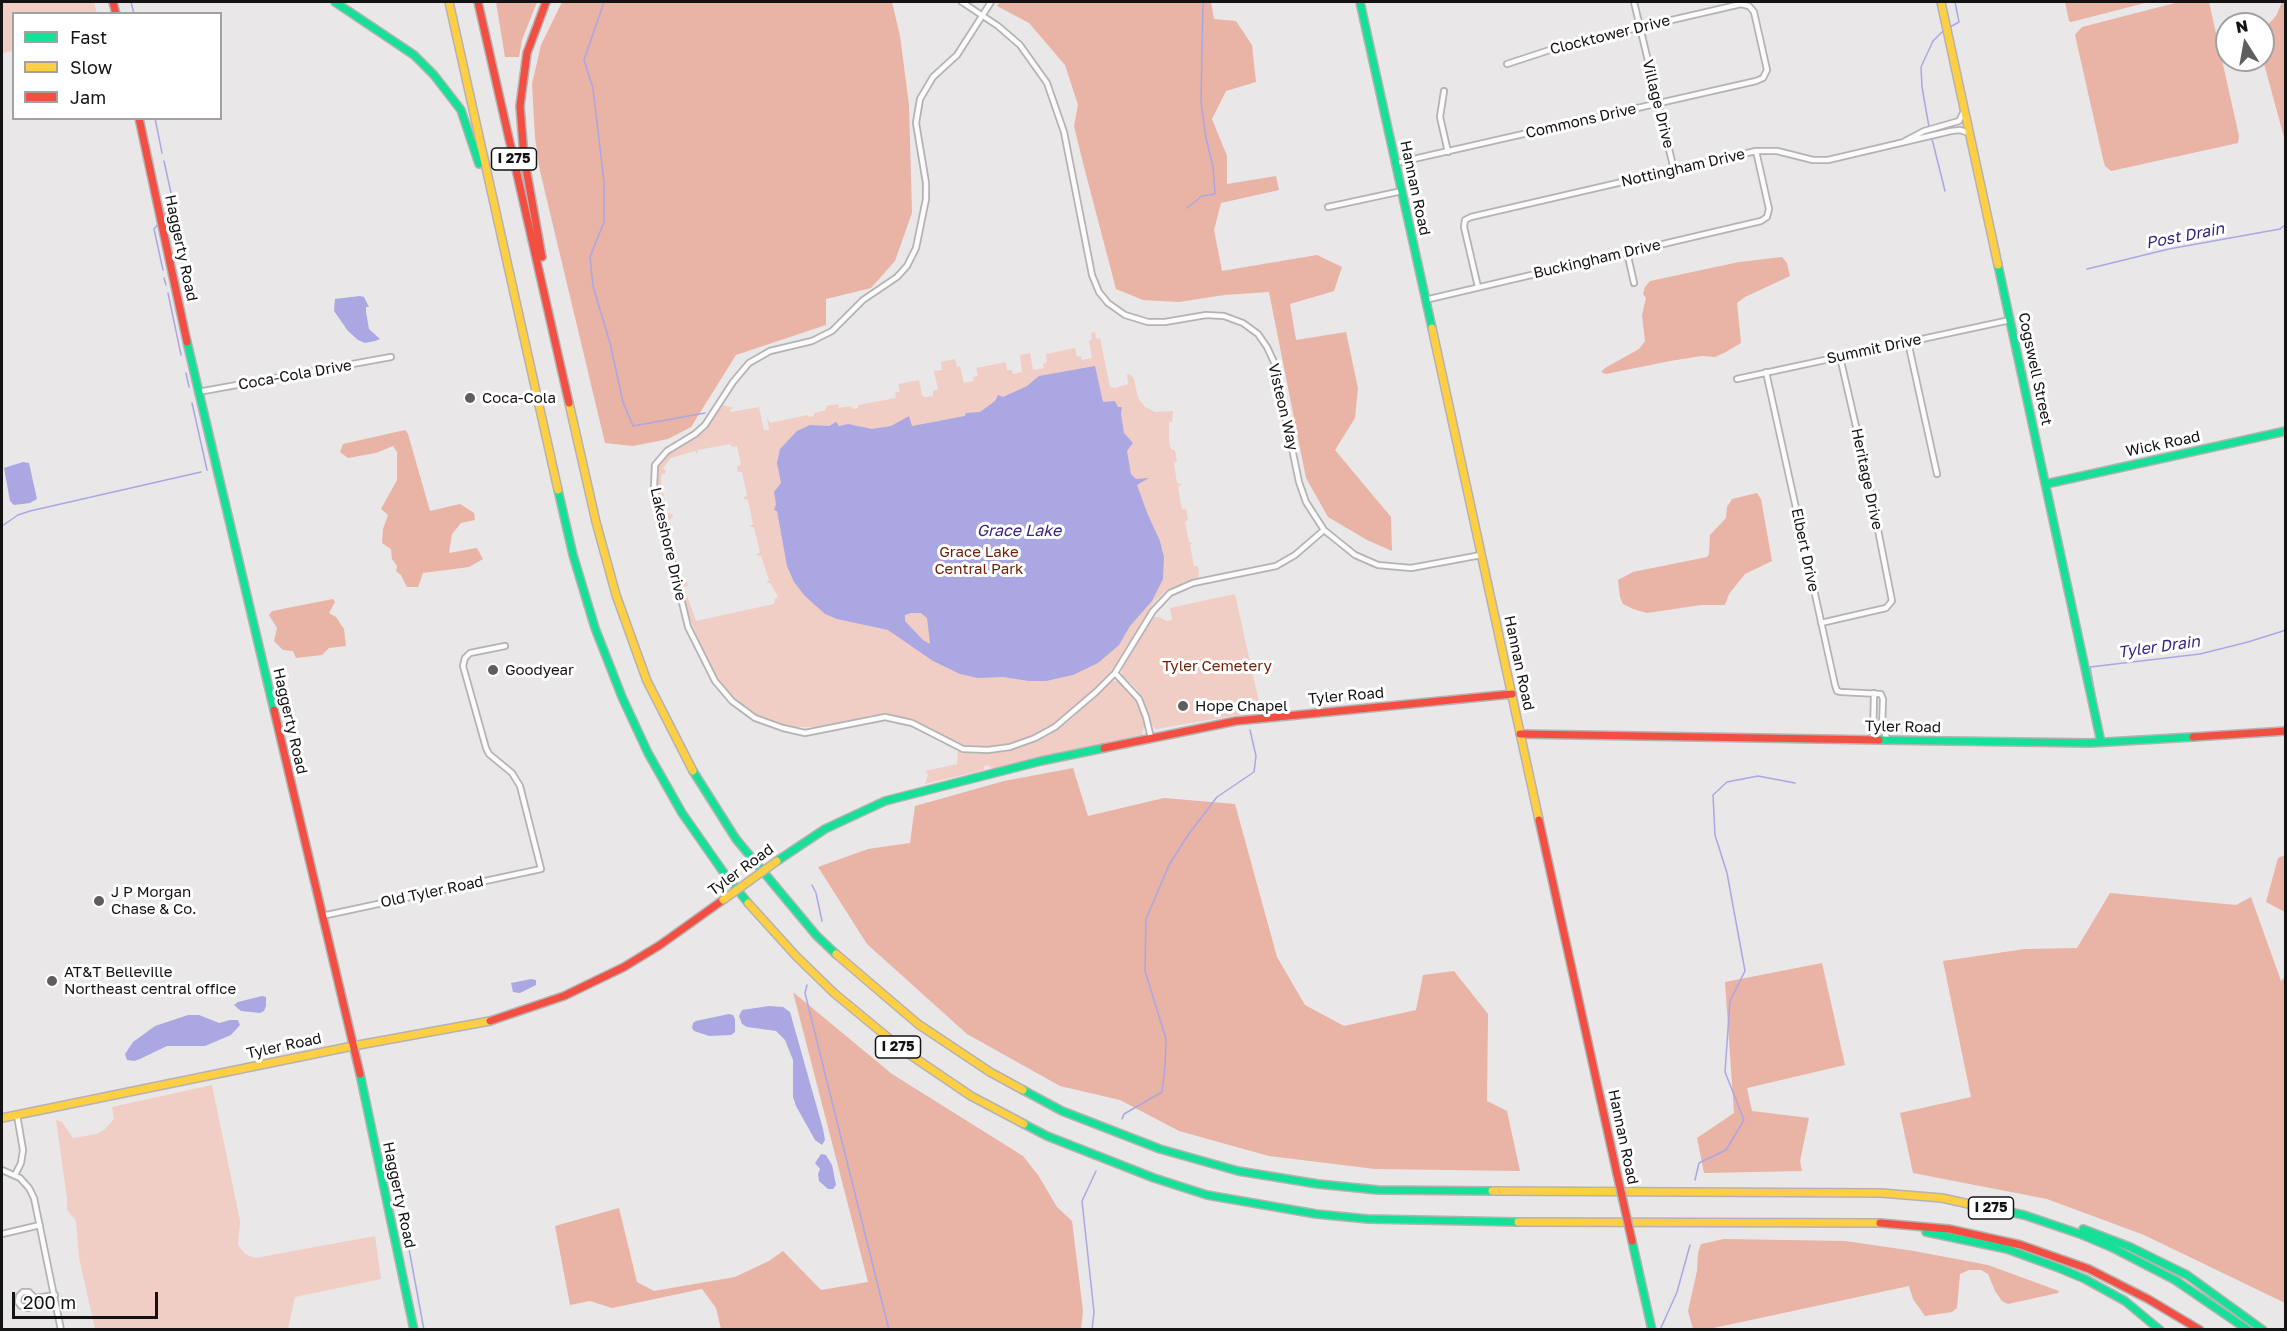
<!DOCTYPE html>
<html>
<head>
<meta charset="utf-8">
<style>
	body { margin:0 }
	#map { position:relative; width:2287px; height:1331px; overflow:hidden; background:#e9e7e8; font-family:"Golos Text",sans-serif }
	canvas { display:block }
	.frame { position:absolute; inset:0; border:3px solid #141314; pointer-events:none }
	.legend { position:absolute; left:12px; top:12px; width:210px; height:108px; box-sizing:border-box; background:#fff; border:2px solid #a1a1a1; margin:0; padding:8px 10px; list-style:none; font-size:18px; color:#141314 }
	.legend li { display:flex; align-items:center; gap:12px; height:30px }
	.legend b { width:30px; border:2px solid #a1a1a1 }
	.north { position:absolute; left:2215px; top:12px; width:60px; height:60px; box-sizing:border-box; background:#fff; border:2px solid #a1a1a1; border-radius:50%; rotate:349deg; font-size:16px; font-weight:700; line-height:24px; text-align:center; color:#141314 }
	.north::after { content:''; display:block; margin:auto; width:21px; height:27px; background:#5f5d5e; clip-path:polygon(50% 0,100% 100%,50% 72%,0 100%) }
	.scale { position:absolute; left:12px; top:1292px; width:146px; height:27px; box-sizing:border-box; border:3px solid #141314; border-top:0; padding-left:8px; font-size:18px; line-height:21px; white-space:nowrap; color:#141314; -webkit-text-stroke:4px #fff; paint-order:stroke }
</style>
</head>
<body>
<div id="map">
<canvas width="2287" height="1331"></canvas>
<div class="frame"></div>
<ul class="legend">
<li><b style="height:8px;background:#16e098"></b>Fast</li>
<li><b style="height:8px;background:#ffcf43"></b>Slow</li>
<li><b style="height:8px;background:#f24e42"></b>Jam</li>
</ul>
<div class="north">N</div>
<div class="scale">200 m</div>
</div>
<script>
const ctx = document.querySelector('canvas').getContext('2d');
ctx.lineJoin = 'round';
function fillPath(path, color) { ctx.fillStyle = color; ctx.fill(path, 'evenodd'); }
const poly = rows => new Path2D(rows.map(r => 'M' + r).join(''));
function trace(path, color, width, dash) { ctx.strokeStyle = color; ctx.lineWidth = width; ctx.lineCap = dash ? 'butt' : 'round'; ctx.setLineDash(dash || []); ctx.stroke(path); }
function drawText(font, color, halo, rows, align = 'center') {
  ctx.font = font + ' "Golos Text",sans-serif'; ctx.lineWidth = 6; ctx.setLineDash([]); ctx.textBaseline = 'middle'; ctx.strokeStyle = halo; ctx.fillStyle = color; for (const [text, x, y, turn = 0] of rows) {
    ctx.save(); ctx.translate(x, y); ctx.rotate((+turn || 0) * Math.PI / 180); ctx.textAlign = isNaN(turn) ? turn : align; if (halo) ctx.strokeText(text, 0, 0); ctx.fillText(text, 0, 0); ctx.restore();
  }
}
fillPath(poly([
	[2,2,94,2,97,13,14,14,13,51,2,53],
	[1095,332,1096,339,1100,338,1110,387,1115,388,1128,384,1127,374,1131,375,1134,379,1138,398,1145,407,1155,412,1173,411,1172,422,1169,422,1169,442,1171,449,1175,450,1177,461,1174,463,1177,483,1182,484,1178,487,1182,509,1186,509,1187,514,1188,520,1185,522,1189,542,1193,543,1190,545,1194,566,1198,566,1199,574,1198,578,1167,590,1154,602,1121,659,1099,685,1059,722,1041,733,1010,744,980,748,956,744,909,719,888,714,872,715,827,727,790,727,763,719,743,707,729,695,715,678,704,655,689,616,680,585,687,582,688,585,684,587,696,621,774,604,775,599,778,596,770,583,766,583,769,580,761,556,756,555,760,552,754,527,749,527,753,524,748,500,743,499,747,495,742,472,738,472,737,466,741,465,737,446,732,447,730,444,698,450,697,454,695,451,671,458,663,468,666,471,665,474,662,474,661,480,667,513,672,514,673,518,667,520,663,518,656,476,658,467,665,456,704,430,722,405,735,408,730,409,731,412,759,407,764,430,769,430,767,417,770,423,808,415,809,417,814,416,814,413,826,410,826,406,838,404,839,408,851,406,852,409,858,408,858,405,896,398,895,393,900,391,898,384,919,380,922,395,925,397,933,396,933,390,938,390,934,371,942,370,941,362,955,359,957,367,960,366,964,383,974,381,973,377,978,376,976,368,1006,362,1007,370,1012,370,1013,374,1022,372,1020,355,1030,353,1033,370,1044,368,1043,364,1047,362,1046,354,1075,348,1077,357,1081,356,1082,360,1092,358,1089,341,1092,340,1091,333],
	[1235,594,1261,711,1156,729,1152,725,1143,698,1134,686,1122,675,1122,669,1153,617,1159,617,1167,621,1172,620,1170,608],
	[1112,681,1118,681,1136,699,1145,723,1142,735,992,769,988,765,984,766,984,770,925,784,928,775,925,771,957,764,958,751,978,754,1001,752,1030,744,1049,735,1070,720],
	[212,1085,240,1221,238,1245,245,1254,255,1258,375,1236,381,1279,295,1297,288,1328,285,1329,95,1329,79,1257,76,1221,67,1210,67,1198,56,1120,62,1122,73,1138,97,1134,104,1130,114,1119,112,1107]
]), '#f1cec5');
fillPath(poly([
	[496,2,537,2,522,40,519,57,505,57],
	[562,2,892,2,900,36,909,105,912,213,895,261,871,288,826,299,826,325,736,355,691,427,668,439,633,446,605,443,540,171,535,138,532,84,541,45],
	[1000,2,1211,2,1214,19,1236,21,1252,45,1256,82,1226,91,1212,119,1227,156,1227,184,1276,176,1279,190,1221,203,1214,230,1222,271,1317,255,1342,267,1334,291,1290,304,1296,340,1346,332,1358,388,1355,418,1335,450,1391,517,1392,551,1367,540,1328,517,1306,478,1269,292,1224,295,1179,302,1143,300,1116,289,1083,163,1074,126,1078,105,1065,65,1029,23,997,6],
	[2065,2,2149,2,2071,22,2069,21],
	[2179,2,2209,2,2239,136,2238,143,2111,171,2105,166,2103,159,2075,35,2082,27],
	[2282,2,2286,2,2285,141,2263,60,2263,30,2276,16],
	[1782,257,1787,263,1790,276,1745,297,1737,303,1741,343,1724,353,1715,357,1702,356,1670,361,1606,374,1601,372,1605,368,1639,349,1645,341,1642,315,1646,298,1643,294,1645,287,1650,281,1739,262],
	[405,430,408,434,430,511,460,504,474,513,475,520,461,523,452,534,449,553,477,548,483,559,469,567,423,573,418,587,407,587,401,575,396,571,397,566,392,559,391,549,382,543,383,529,388,515,381,509,397,480,397,452,393,446,376,453,348,458,340,452,343,444],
	[1757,493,1761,499,1772,561,1745,574,1729,594,1725,605,1701,605,1647,613,1633,609,1623,604,1620,597,1618,580,1633,572,1707,557,1709,554,1710,535,1726,518,1727,507,1732,499],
	[333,599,335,602,329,613,336,617,344,629,346,646,329,648,322,655,296,658,293,651,283,650,274,641,277,628,269,615,272,611],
	[1073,768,1088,816,1164,798,1235,804,1277,957,1305,1005,1344,1026,1416,1010,1423,975,1454,971,1488,1014,1487,1101,1507,1111,1520,1171,1375,1169,1269,1156,1179,1131,1120,1100,1060,1086,967,1034,867,944,818,867,868,849,910,843,915,806,1004,781],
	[2285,855,2285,912,2266,902,2278,858],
	[2110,893,2236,905,2251,897,2281,981,2285,977,2285,1303,2144,1235,2047,1199,1913,1173,1900,1113,1971,1097,1943,961,2025,949,2077,948],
	[1822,963,1845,1065,1747,1088,1752,1111,1809,1118,1800,1161,1802,1171,1704,1173,1697,1138,1734,1113,1725,982],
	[793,992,892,1074,1023,1156,1038,1175,1057,1207,1072,1221,1083,1311,1081,1329,721,1329,716,1308,702,1289,612,1308,590,1301,570,1305,555,1226,619,1208,637,1282,654,1291,735,1277,769,1261,783,1251,821,1290,868,1282],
	[1724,1239,1845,1241,1914,1251,1988,1265,2059,1291,2058,1293,2008,1304,2002,1301,1995,1291,1988,1274,1981,1270,1969,1270,1960,1274,1957,1308,1952,1312,1925,1316,1913,1299,1909,1286,1709,1329,1693,1329,1688,1311,1697,1271,1698,1253,1701,1244]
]), '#e9b3a5');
fillPath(poly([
	[360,296,364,297,369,307,366,307,366,312,369,329,380,339,375,341,365,343,358,340,348,331,334,311,335,299],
	[1095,366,1103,402,1115,401,1118,407,1122,407,1121,414,1124,433,1133,443,1127,451,1131,474,1136,479,1149,478,1137,485,1148,515,1160,541,1164,557,1163,579,1152,601,1130,626,1119,645,1098,663,1073,675,1046,681,1029,681,1003,677,978,678,960,674,933,661,888,630,837,619,825,614,805,596,794,582,787,566,777,511,774,510,776,504,774,492,781,483,777,463,780,449,797,431,810,425,829,426,836,422,839,426,848,424,872,429,891,426,909,416,912,426,965,416,966,413,980,412,995,401,998,395,1003,397,1027,386,1039,376],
	[911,613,921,613,927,618,930,644,923,640,905,621,905,615],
	[23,462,29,463,37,499,30,503,14,505,10,501,4,468],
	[531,979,536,980,536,985,520,993,513,992,511,983],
	[262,996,266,997,266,1006,264,1011,260,1013,241,1011,234,1005,238,1002],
	[769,1006,783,1007,790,1012,823,1129,825,1140,822,1145,815,1140,796,1106,793,1097,793,1060,785,1040,776,1031,747,1027,742,1024,739,1016,742,1010],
	[729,1014,733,1015,735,1019,735,1032,731,1035,709,1036,694,1031,692,1028,693,1023,696,1021],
	[188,1015,199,1015,219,1023,230,1020,238,1020,240,1025,231,1035,205,1046,167,1046,140,1059,134,1061,127,1060,125,1054,133,1042,155,1026],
	[821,1154,826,1155,832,1165,836,1185,833,1189,828,1189,819,1181,818,1174,820,1169,815,1163]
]), '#aba7e3');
trace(poly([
	[131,2,134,14],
	[604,2,584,60,593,88,604,182,604,222,590,257,593,286,610,343,623,402,633,426,705,413],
	[1950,27,1959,22,1955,2],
	[155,118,162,153],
	[1929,127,1922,87,1921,67,1933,41,1943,31],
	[1930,131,1945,191],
	[164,161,171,193],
	[1187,208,1202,196,1215,194,1213,167,1206,138,1201,102,1203,2],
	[163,216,170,208],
	[159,223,154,229,163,270],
	[2087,269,2169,249,2280,229,2286,224],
	[164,278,166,285],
	[168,293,181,355],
	[186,373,189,387],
	[192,403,207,470],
	[2,526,18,515,30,511,201,472],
	[2100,723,2090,667,2200,654,2248,642,2286,630],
	[812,885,816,893,822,921],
	[807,985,805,993,889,1330],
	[1122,1119,1124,1114,1162,1092,1165,1067,1166,1039,1145,971,1146,919,1169,865,1188,835,1217,797,1254,772,1256,756,1250,730],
	[1695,1180,1699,1163,1726,1150,1744,1120,1725,1072,1730,1001,1745,971,1727,873,1715,835,1713,795,1727,782,1758,776,1795,783],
	[409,1249,424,1330],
	[1092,1330,1094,1312,1082,1201,1096,1171],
	[1660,1330,1677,1292,1690,1245]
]), '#aba7e3', 1.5);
const street = poly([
	[962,2,998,26,1020,45,1047,83,1064,132,1092,275,1099,292,1108,303,1125,315,1148,322,1165,322,1206,315,1224,316,1243,323,1258,334,1267,347,1274,362,1299,482,1306,502,1324,530,1355,555,1378,565,1411,568,1481,555],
	[991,2,957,55,933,77,920,99,916,123,926,183,926,199,916,248,907,266,897,277,863,300,832,331,812,341,770,351,749,363,733,382,705,425,695,434,667,451,655,465,654,487,688,627,715,681,732,701,755,718,783,728,805,733,885,717,912,723,963,749,988,750,1010,747,1035,738,1055,727,1096,692,1115,673,1153,611,1170,593,1193,583,1276,566,1295,555,1324,530],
	[1634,2,1674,170],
	[1444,91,1440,117,1448,152],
	[1905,141,1924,131,1959,121,1964,111],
	[1396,163,1756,81,1763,78,1767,70,1754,12,1749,6,1741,4,1568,44,1507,64],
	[1328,207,1402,191],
	[1627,252,1634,283],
	[1478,287,1464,227,1465,220,1471,217,1756,151,1777,151,1813,160,1828,160,1951,131,1960,130,1969,133],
	[1425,300,1761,221,1767,217,1769,209,1756,151],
	[1908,342,1937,474],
	[1766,372,1835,685,1837,691,1841,692,1881,694,1883,699,1882,728,1888,740],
	[1737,379,2010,320],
	[198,392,391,357],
	[1821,623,1886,608,1892,601,1867,474,1840,357],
	[1115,673,1139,699,1146,717,1151,738],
	[1873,740,1874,693],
	[322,916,541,869,520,786,512,773,489,754,486,748,463,666,465,658,470,653,505,646],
	[2,1170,20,1178,29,1188,34,1198,61,1330],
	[15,1175,21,1163,23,1150,17,1115],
	[2,1234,40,1225],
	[35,1298,33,1305,28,1308,21,1306,18,1302,19,1296,23,1292,29,1292,35,1298,55,1295]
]);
const fast = poly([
	[335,2,414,55,434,75,461,110,479,164],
	[1360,2,1432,328],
	[1998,265,2101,742],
	[187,342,274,710],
	[2046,484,2286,431],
	[558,490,573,555,595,628,622,697,648,753,682,813,724,873,748,903],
	[1879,740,2090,743,2193,737],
	[693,771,736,839,816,935,836,954],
	[777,861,825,829,885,801,1041,761,1104,748],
	[360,1074,414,1330],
	[1023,1090,1062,1111,1160,1149,1238,1171,1318,1184,1378,1190,1492,1191],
	[1024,1124,1047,1136,1154,1178,1207,1195,1316,1214,1368,1219,1518,1222],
	[1969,1204,2024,1215,2080,1234,2113,1248,2175,1280,2248,1330],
	[2083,1229,2130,1247,2187,1275,2263,1330],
	[1926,1232,2007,1249,2059,1268,2085,1279,2125,1301,2160,1330],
	[1632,1241,1652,1330]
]);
const slow = poly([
	[449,2,558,490],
	[1941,2,1998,265],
	[1432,328,1539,820],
	[569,403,596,522,616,595,647,681,693,771],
	[748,903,796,956,834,993,903,1050,971,1096,1024,1124],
	[836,954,918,1024,990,1072,1023,1090],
	[2,1118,353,1046,490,1021],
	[1492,1191,1881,1193,1942,1198,1969,1204],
	[1518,1222,1880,1223]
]);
const jam = poly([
	[113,2,116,14],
	[478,2,569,403],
	[139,118,187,342],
	[542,257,524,157,520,106,527,53,546,2],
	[274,710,360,1074],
	[1520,734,1879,740],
	[2193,737,2286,731],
	[1104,748,1236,721,1512,694],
	[1539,820,1617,1174],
	[490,1021,564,996,624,967,660,945,723,900],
	[1880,1223,1949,1229,2021,1245,2089,1269,2148,1299,2200,1330]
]);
trace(street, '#b4b2b3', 8);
trace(fast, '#b4b2b3', 10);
trace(slow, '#b4b2b3', 10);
trace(jam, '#b4b2b3', 10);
trace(street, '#fcfbfc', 4.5);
trace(fast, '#16e098', 7);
trace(slow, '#ffcf43', 7);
trace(jam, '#f24e42', 7);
const slowBridge = poly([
	[723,900,777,861]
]);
const jamBridge = poly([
	[1617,1174,1632,1241]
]);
trace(slowBridge, '#b4b2b3', 10, []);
trace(jamBridge, '#b4b2b3', 10, []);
trace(slowBridge, '#ffcf43', 7);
trace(jamBridge, '#f24e42', 7);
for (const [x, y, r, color] of [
	[470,398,6,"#5f5d5e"],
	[493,670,6,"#5f5d5e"],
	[1183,706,6,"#5f5d5e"],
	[99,901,6,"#5f5d5e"],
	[52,981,6,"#5f5d5e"]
]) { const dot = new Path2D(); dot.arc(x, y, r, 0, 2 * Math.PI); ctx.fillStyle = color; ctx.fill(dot); trace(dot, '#fff', 2); }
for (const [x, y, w] of [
	[514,159,45],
	[898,1047,45],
	[1991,1208,45]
]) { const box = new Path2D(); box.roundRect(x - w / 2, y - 11, w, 22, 4.5); ctx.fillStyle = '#fff'; ctx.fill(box); trace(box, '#141314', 1.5); }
drawText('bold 14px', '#141314', null, [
	["I 275",514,159],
	["I 275",898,1047],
	["I 275",1991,1208]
]);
drawText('15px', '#141314', '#fff', [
	["Clocktower Drive",1610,35,-14],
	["Village Drive",1658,104,76],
	["Commons Drive",1581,121,-13],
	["Nottingham Drive",1683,168,-13],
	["Hannan Road",1415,188,78],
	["Haggerty Road",181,248,78],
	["Buckingham Drive",1597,259,-13],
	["Summit Drive",1874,349,-12],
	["Cogswell Street",2035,369,78],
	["Coca-Cola Drive",295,375,-10],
	["Visteon Way",1283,407,77],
	["Wick Road",2163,444,-12],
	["Heritage Drive",1867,479,78],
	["Lakeshore Drive",668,544,77],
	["Elbert Drive",1805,550,78],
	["Hannan Road",1519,663,78],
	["Tyler Road",1346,696,-5],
	["Haggerty Road",290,721,77],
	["Tyler Road",1903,727,1],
	["Tyler Road",741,870,-36],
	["Old Tyler Road",432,892,-12],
	["Tyler Road",284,1046,-12],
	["Hannan Road",1623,1137,78],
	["Haggerty Road",399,1195,78]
]);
drawText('15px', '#141314', '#fff', [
	["Coca-Cola",482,398],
	["Goodyear",505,670],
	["Hope Chapel",1195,706],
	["J P Morgan",111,892],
	["Chase & Co.",111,909],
	["AT&T Belleville",64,972],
	["Northeast central office",64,989]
], 'left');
drawText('15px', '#721d02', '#fff', [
	["Grace Lake",979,552],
	["Central Park",979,569],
	["Tyler Cemetery",1217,666]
]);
drawText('italic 16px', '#382486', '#fff', [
	["Post Drain",2185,236,-11],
	["Grace Lake",1019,531],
	["Tyler Drain",2159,647,-8]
]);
</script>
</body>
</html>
